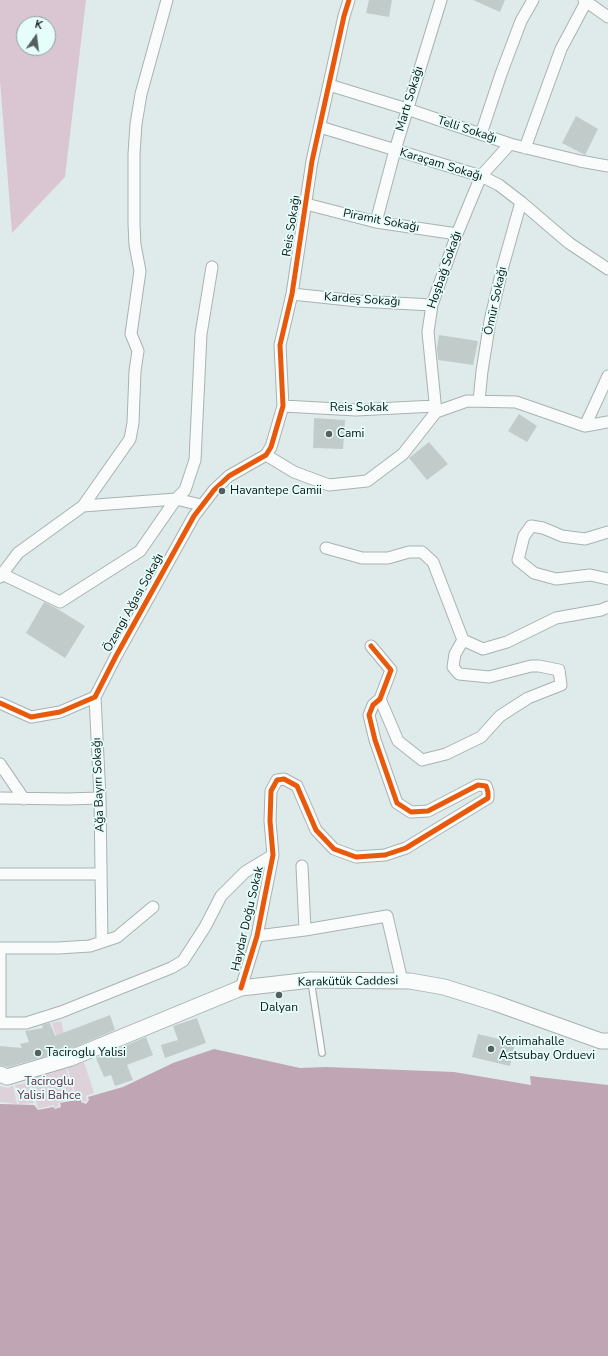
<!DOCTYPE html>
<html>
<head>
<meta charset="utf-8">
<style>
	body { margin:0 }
	#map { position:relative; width:608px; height:1356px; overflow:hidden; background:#dfebea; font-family:"Nunito Sans",sans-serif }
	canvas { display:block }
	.north { position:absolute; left:16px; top:16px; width:40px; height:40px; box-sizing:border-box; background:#e6fefb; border:1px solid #8ea09e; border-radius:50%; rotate:14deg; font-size:11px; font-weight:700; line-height:16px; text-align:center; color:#0b1412 }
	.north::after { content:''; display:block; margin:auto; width:14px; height:18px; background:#555f5e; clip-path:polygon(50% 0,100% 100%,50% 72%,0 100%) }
</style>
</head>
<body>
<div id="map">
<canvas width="608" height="1356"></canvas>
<div class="north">K</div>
</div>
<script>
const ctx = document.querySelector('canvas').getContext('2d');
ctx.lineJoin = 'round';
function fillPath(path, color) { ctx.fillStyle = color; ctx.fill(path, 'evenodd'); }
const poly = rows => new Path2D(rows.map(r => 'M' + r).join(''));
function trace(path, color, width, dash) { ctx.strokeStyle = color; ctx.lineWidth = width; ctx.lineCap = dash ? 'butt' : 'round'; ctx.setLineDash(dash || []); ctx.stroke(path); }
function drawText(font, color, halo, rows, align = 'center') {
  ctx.font = font + ' "Nunito Sans",sans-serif'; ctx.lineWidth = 3.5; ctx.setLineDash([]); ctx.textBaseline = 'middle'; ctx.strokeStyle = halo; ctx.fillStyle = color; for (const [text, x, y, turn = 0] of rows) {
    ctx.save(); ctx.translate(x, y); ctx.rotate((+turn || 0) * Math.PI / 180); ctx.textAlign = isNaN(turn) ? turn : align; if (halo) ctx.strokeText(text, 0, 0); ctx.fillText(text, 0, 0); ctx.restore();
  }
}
fillPath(poly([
	[61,1021,64,1034,56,1036,52,1023],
	[84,1062,94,1093,86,1096,87,1101,83,1102,82,1097,77,1099,67,1067],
	[66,1068,75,1097,58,1103,59,1106,55,1108,54,1105,38,1109,29,1078],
	[29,1083,34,1103,19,1104,15,1085],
	[13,1085,17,1104,0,1102,0,1086,8,1088]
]), '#ded2da');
fillPath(poly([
	[0,0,86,0,65,177,12,233,0,81],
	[24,24,48,24,48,48,24,48]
]), '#dac6d2');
fillPath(poly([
	[214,1049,300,1068,326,1067,454,1072,531,1085,530,1076,608,1085,608,1356,0,1356,0,1104,34,1105,38,1110,53,1107,55,1109,61,1107,60,1103,81,1099,81,1102,86,1104,89,1100,88,1097,123,1087,173,1063]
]), '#c0a5b4');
fillPath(poly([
	[369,0,392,0,389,17,366,13],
	[473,0,505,0,500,12],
	[576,116,598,129,585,155,562,143],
	[439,335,478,341,473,365,438,360,437,348],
	[519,414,537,426,527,442,508,431],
	[314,418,345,420,343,449,313,448],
	[429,442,448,464,427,480,409,458],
	[44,602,56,608,85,626,65,658,26,633],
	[110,1015,115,1030,68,1050,8,1067,0,1065,0,1046,22,1048,20,1044,29,1042,25,1031,43,1028,42,1025,50,1023,55,1036],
	[197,1018,206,1043,165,1058,161,1045,178,1040,173,1026],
	[478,1034,515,1043,510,1066,472,1057],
	[146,1037,153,1055,127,1065,133,1080,115,1086,111,1075,104,1077,96,1058]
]), '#c1ccca');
const lane = poly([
	[311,981,322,1053]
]);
const street = poly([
	[584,0,608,17],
	[329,85,407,109,510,144,580,161,608,166],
	[320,127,481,176,499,185,521,202,569,243,608,269],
	[481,134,501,74,521,21,533,0],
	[525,148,561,49,586,2],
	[306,204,376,222,457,234],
	[376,222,395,150,441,0],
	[292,294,358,301,432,305],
	[479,401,482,371,490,321,503,266,521,202],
	[283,406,356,410,435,406],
	[436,412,428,332,432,305,457,234,481,176,510,144],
	[585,426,608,376],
	[266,455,294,472,329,485,367,481,403,454,436,412,467,401,516,402,585,426,608,422],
	[83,506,176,499,185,490,195,460,201,334,212,267],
	[608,532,585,539,562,536,543,528,531,526,524,536,518,560,534,573,556,579,590,575,608,579],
	[326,548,362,558,388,558,409,552,422,552,433,562,463,640,483,649,507,642,556,618,601,610,608,607],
	[2,574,60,602,140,551,176,499,201,505],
	[0,577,18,553,83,506,130,439,133,423,135,371,138,351,131,334,140,271,135,245,134,224,134,154,136,124,141,94,167,0],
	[95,697,100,798,102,942],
	[380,699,398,741,422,760,446,754,481,737,500,716,528,698,561,685,559,670,539,666,531,666,489,677,459,674,453,667,455,654,463,640],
	[0,703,31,717,60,712,95,697,116,656,194,516,214,490,229,476,266,455,271,447,283,406,280,345,292,294,312,161,344,16,349,0],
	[0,764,24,799],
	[0,798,67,799,100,798],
	[302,866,305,930],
	[0,874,101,874],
	[257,936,305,930,387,916,402,981],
	[0,948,58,948,90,946,117,937,153,907],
	[241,988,257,936,273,855,270,821,271,791,277,780,284,779,297,786,316,830,334,849,356,857,385,855,406,848,488,798,488,792,486,786,478,785,428,811,411,812,397,803,375,740,369,715,373,705,380,699,391,670,371,646],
	[0,1023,26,1023,61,1012,171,968,183,961,205,927,221,896,245,872,273,855],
	[0,1023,0,948]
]);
const secondary = poly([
	[0,1074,7,1077,71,1058,241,988,311,980,410,981,444,987,495,1003,601,1041,608,1041]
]);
trace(lane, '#a8b2b1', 8);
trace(street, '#a8b2b1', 13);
trace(secondary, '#a8b2b1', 17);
trace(lane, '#fafcfc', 5.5);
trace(street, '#fafcfc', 11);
trace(secondary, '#fafcfc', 15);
trace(poly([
	[0,703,31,717,60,712,95,697,116,656,194,516,214,490,229,476,266,455,271,447,283,406,280,345,292,294,312,161,344,16,349,0],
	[241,988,257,936,273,855,270,821,271,791,277,780,284,779,297,786,316,830,334,849,356,857,385,855,406,848,488,798,488,792,486,786,478,785,428,811,411,812,397,803,375,740,369,715,373,705,380,699,391,670,371,646]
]), '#e8590c', 5);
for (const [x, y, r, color] of [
	[329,434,4,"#555f5e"],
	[222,491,4,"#555f5e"],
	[279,995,4,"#555f5e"],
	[491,1049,4,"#555f5e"],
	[38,1053,4,"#555f5e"]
]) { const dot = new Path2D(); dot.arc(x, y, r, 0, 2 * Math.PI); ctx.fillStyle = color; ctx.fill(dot); trace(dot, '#e6fefb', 1.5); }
drawText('12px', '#0b1412', '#e6fefb', [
	["Martı Sokağı",410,99,-73],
	["Telli Sokağı",467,130,18],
	["Karaçam Sokağı",441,165,17],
	["Piramit Sokağı",381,221,11],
	["Reis Sokağı",292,226,-81],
	["Hoşbağ Sokağı",445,270,-71],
	["Kardeş Sokağı",362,300,4],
	["Ömür Sokağı",496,301,-78],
	["Reis Sokak",359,408],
	["Özengi Ağası Sokağı",134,603,-61],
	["Ağa Bayırı Sokağı",99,785,-92],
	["Haydar Doğu Sokak",248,919,-77],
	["Karakütük Caddesi",348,982,-1]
]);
drawText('12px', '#0b1412', '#e6fefb', [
	["Cami",337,434],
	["Havantepe Camii",230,491],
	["Dalyan",279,1008,"center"],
	["Yenimahalle",499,1042],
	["Astsubay Orduevi",499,1056],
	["Taciroglu Yalisi",46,1053]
], 'left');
drawText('12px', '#622b4a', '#e6fefb', [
	["Taciroglu",49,1082],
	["Yalisi Bahce",49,1096]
]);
</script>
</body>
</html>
